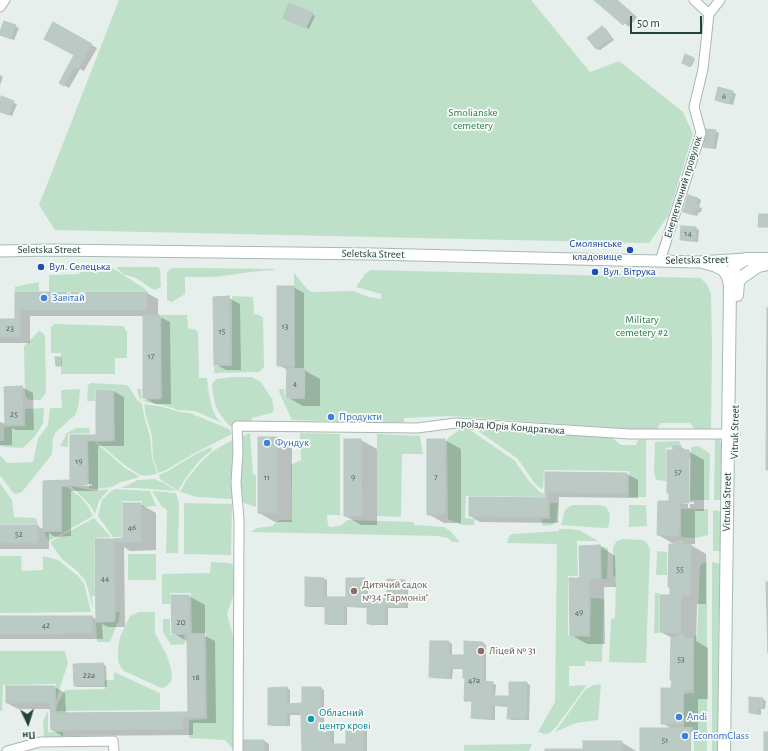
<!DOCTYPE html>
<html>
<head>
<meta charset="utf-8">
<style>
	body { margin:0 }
	#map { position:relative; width:768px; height:751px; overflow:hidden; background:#e6efeb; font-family:"Alegreya Sans",sans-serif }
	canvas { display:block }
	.north { position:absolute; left:8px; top:703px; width:40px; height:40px; -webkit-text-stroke:3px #f7fbf9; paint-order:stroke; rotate:176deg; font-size:11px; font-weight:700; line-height:16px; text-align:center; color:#24423a }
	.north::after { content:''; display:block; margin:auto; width:14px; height:18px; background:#24423a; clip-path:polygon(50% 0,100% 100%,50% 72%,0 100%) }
	.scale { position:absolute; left:630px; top:16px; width:72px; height:18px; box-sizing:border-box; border:2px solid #24423a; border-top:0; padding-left:5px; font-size:12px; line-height:14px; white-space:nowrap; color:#24423a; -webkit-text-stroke:3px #f7fbf9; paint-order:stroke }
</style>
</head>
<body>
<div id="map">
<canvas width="768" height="751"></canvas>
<div class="north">Пн</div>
<div class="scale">50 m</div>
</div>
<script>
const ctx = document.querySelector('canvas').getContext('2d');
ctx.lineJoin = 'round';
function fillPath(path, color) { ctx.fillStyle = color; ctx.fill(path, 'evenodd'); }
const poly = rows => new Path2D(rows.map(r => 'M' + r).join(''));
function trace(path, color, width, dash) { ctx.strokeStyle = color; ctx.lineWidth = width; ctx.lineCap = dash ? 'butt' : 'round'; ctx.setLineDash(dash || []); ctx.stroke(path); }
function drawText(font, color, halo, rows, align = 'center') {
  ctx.font = font + ' "Alegreya Sans",sans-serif'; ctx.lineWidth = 3.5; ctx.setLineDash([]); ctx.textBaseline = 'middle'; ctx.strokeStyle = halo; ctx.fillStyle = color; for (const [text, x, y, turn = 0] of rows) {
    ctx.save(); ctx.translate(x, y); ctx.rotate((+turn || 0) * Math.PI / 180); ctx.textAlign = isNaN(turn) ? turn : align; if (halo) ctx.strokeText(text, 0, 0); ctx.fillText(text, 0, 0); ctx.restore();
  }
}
fillPath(poly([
	[119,0,531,0,590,72,619,61,683,112,693,134,668,216,649,243,55,230,39,205],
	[83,266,109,266,144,288,146,291,49,291,49,275,79,274],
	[116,267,159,267,160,270,161,286,156,290,152,289,136,278,123,274],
	[172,268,197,268,274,269,274,270,259,271,215,277,185,277,185,294,172,302,167,300,167,272],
	[370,270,700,278,707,284,711,294,712,346,711,432,696,431,690,423,661,423,656,431,449,416,404,418,404,422,377,423,292,420,279,392,280,389,284,389,285,399,305,399,305,368,295,368,294,273,308,290,312,292,353,291,369,297,381,299,381,294,356,287,365,274],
	[39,282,39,291,15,291,15,287,18,286],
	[232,296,253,297,254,314,259,315,263,318,264,367,259,372,214,373,214,366,232,366],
	[161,315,187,315,188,328,196,330,198,333,199,378,207,378,208,389,212,408,216,417,222,423,195,411,178,410,167,406,146,402,139,398,137,389,141,389,142,400,162,399],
	[54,324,123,326,127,332,127,358,115,358,115,374,61,374,61,353,51,353,51,327],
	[39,331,43,333,45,337,46,392,43,397,40,400,31,400,27,399,25,394,24,346],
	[233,377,252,377,261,382,272,399,274,409,272,413,252,418,251,425,230,426,226,422,219,413,215,404,213,394,212,384,216,379],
	[91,383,126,385,129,387,137,400,142,404,144,416,150,436,152,458,157,474,147,476,140,475,126,466,97,442,115,441,114,389,95,389,95,401,87,401,88,385],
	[80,389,79,402,77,411,75,415,56,432,53,438,52,454,22,492,16,494,13,493,0,475,0,455,7,463,33,462,38,439,48,425,50,408,62,408,61,390],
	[144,404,163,407,180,412,190,413,229,429,232,434,195,453,166,470,158,473,153,458,152,436,146,416],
	[44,408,43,424,35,436,23,448,4,447,0,446,0,441,4,441,4,427,25,426,25,409],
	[464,426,514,460,529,481,540,492,544,494,544,497,466,496,465,518,475,519,474,525,462,525,448,519,447,439],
	[76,428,89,428,90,433,68,434,68,447,60,446,67,433],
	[474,428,612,438,621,445,636,445,638,440,646,439,646,497,629,497,629,471,544,470,543,489,540,488,535,484,518,459],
	[250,433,253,474,256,475,256,507,241,502,239,438],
	[300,433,340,434,340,515,327,515,328,526,332,527,342,525,347,520,414,522,414,525,444,527,449,530,460,542,452,542,448,538,438,536,251,532,257,528,272,526,279,520,292,520,291,465,301,460],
	[377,434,420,436,423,454,402,454,401,517,377,516],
	[715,436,719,438,721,443,721,500,714,500],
	[232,440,235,452,232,499,197,497,180,492,187,479,202,461,213,451],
	[88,441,94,441,125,468,139,476,137,478,121,482,112,487,95,489,89,488],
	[679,441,680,442,681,446,666,448,666,481,656,480,654,472,655,442],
	[699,446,710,454,709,500,690,500,691,447],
	[211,447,212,450,200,460,185,479,178,491,160,479,159,475,168,471,196,454],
	[154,479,164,483,176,491,137,488,121,488,138,480],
	[0,483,12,500,14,517,36,518,38,524,0,524],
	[71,486,95,491,109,489,99,501,95,514,91,506],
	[62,487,67,487,80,497,88,506,93,516,49,541,44,532,62,532],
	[115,489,150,491,156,506,142,507,142,501,122,501,122,537,113,537,98,516,102,500,110,492],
	[152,491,176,493,179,503,178,553,166,553,167,511,165,508,162,507],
	[184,503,232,504,231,555,184,554],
	[550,503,558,503,556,521,553,525,542,526,542,519,550,519],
	[573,505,601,505,606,507,610,514,609,525,607,528,604,528,561,525,565,510,570,506],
	[629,505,646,505,647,526,629,527],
	[681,509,708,509,708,535,696,538,681,537],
	[713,510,719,511,721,513,720,551,713,551],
	[94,518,111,537,94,538,95,596,92,596,93,609,87,585,84,579,77,571,61,558,50,542],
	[559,529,570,529,579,530,598,541,577,541,578,576,568,576,568,636,590,637,591,598,603,599,604,601,602,662,585,661,585,666,569,666,569,686,587,685,556,727,550,733,545,734,538,732,555,702,557,544,507,543,509,536,512,534,559,531],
	[622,539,643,540,647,543,650,549,646,663,609,662,611,619,615,618,616,577,613,576,613,547,616,542],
	[601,546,608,548,607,579,602,579],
	[657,551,667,552,667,575,656,575],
	[128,554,156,554,156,580,128,580],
	[0,556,21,556,22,571,43,570,43,556,58,560,78,576,84,583,91,612,0,613],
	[211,562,229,563,232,564,235,570,235,591,227,614,234,639,234,750,225,740,189,738,189,720,207,719,206,633,192,633,191,593,170,593,170,604,162,604,162,574,210,573],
	[707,562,707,751,694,751,693,727,684,727,684,694,694,693,694,636,697,636,700,567,701,564],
	[712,562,718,563,720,565,718,663,718,751,712,751],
	[655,593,659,593,659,633,654,633],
	[115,612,120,612,119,619,110,642,97,642,96,623,115,622],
	[139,612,155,612,155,633,167,656,171,669,172,679,170,683,165,687,161,688,124,671,120,666,118,661,118,648,120,637,130,616],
	[163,619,170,619,170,635,184,635,185,644,171,645,163,632],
	[0,651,65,651,68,663,56,700,56,684,3,685,2,711,0,711],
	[114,672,160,693,160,710,56,711,57,705,65,690,105,689,105,680,114,680],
	[601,684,598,720,576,723,555,732,585,690,593,685],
	[48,710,48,732,63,732,63,737,44,737,43,721],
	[532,744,529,751,464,751,464,745]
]), '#bfe0c8');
fillPath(poly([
	[596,0,617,0,637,17,629,27],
	[312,14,315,16,309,29,287,19],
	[4,22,19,28,14,40,0,34],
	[53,24,97,48,84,71,80,69,69,88,60,83,75,55],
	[602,27,606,29,614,40,600,50,597,49,589,38],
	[686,55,695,59,692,66,683,63],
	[0,75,3,77,0,85],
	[732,92,736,94,733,105,716,100],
	[2,98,17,104,12,116,0,112,0,103],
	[715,131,719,133,716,149,707,148,704,146],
	[698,198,701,200,699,207,702,208,701,212,699,212,697,216,684,211],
	[696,228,699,230,698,242,685,241,681,239],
	[293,287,304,293,304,370,320,379,320,406,303,406,287,397,288,370,278,365],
	[16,293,147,293,158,299,158,316,170,322,171,404,155,404,144,398,144,316,30,316,30,343,0,343,0,320,16,320],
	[229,298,240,304,241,370,226,370,215,364],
	[61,358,62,358,62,366,57,366],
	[22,387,33,393,34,430,16,430,12,428,12,445,0,445,0,422,6,424],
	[113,391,124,397,124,446,98,446,98,491,71,491,71,536,55,537,49,533,49,549,0,549,0,526,38,526,44,530,44,482,71,481,71,436,97,436],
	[80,484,92,484,92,486,80,486],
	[277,438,292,447,292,522,275,522,259,513],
	[345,440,361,440,377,449,377,525,361,525,345,516],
	[428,440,445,440,461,449,461,523,444,523,428,514],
	[681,447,704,460,704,511,695,511,695,544,689,544,706,554,706,604,697,604,696,641,708,648,708,699,698,699,698,732,691,732,691,751,641,751,672,729,662,723,672,689,672,638,661,632,671,596,671,588,669,587,676,545,658,535,670,502,670,494,668,493,674,451],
	[688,458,690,458,690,502,694,502,694,504,690,504,690,508,688,508,688,504,684,504,682,502],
	[546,473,627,474,638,480,638,498,559,497,558,523,480,522,470,516,546,499],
	[140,504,156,513,156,550,130,551,124,547,125,627,108,627,102,624,103,639,0,639,0,617,92,617,97,620,96,540,124,539],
	[600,546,615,556,616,587,604,587,605,644,587,644,571,635,581,579],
	[324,579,327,580,327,598,347,598,365,579,368,581,368,598,388,598,405,581,408,582,408,608,388,608,388,625,371,625,368,623,368,608,347,607,347,625,329,625,326,623,326,607,309,607,306,605],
	[189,596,205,605,205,636,215,641,216,723,193,723,193,735,62,736,52,730,51,709,18,709,7,703,55,687,65,693,66,714,189,713,188,642,173,633],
	[449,642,452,644,452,656,465,656,465,642,483,643,486,645,486,682,492,683,496,685,495,697,510,697,526,683,530,685,529,720,512,720,508,718,509,707,495,706,495,720,476,719,472,717,473,702,465,700,466,678,464,669,453,669,452,679,433,678,430,676],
	[103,664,106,666,107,687,78,687,75,686,74,665],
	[287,688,290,690,290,705,303,704,321,688,324,690,324,728,331,728,334,730,334,745,347,745,364,728,367,729,367,751,303,751,302,715,290,715,290,726,273,726,269,724],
	[762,699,766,701,765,709,761,709,761,715,753,714,750,712],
	[264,741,269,744,269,751,243,751],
	[621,742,636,751,546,751,584,750]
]), '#0003');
const building = poly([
	[594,0,617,0,633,14,623,25,594,0],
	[289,3,313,13,306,28,283,18,289,3],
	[4,21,16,25,11,39,0,35,0,31,4,21],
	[53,22,92,44,78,69,74,67,64,86,59,83,74,55,44,39,53,22],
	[602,26,611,38,596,49,587,38,602,26],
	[685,54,694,58,690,67,682,63,685,54],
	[718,87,733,91,729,104,715,100,718,87],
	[1,96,14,101,9,115,0,112,1,96],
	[705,129,716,130,713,148,703,147,705,129],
	[688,195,698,198,696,205,699,205,698,211,695,210,694,215,683,212,688,195],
	[759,214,768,214,768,227,758,227,759,214],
	[681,226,696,227,695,240,680,240,681,226],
	[277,286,294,286,294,366,277,366,277,286],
	[15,292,147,292,147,310,15,310,15,292],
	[229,296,230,364,214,365,213,297,229,296],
	[767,308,768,308,768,470,766,470,767,308],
	[15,310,20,310,20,337,0,337,0,319,15,319,15,310],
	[143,315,160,315,160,398,143,398,143,315],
	[55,357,61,357,61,366,56,366,55,357],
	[287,368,305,369,304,398,286,398,287,368],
	[22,386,23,424,5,425,4,387,22,386],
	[96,390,113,390,113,440,87,441,87,485,61,486,61,531,43,531,43,481,70,480,70,435,96,435,96,390],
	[258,437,277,437,277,513,258,513,258,437],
	[344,439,361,439,362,516,344,516,344,439],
	[427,439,445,439,445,514,427,515,427,439],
	[673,446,681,446,681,450,689,450,689,503,680,503,679,536,657,535,658,501,669,501,669,493,667,493,667,450,673,450,673,446],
	[545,472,627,473,627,493,548,492,548,517,469,516,469,497,545,498,545,472],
	[123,503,141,503,141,542,114,542,114,539,123,538,123,503],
	[0,525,38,525,38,543,0,543,0,525],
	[95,539,114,539,115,621,96,622,95,539],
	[675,541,683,541,683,544,691,544,690,595,681,595,681,633,660,632,660,595,670,595,670,587,668,587,669,544,675,544,675,541],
	[600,545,600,579,589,579,589,635,570,636,569,578,580,578,579,546,600,545],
	[305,577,324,578,324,597,346,597,346,578,365,578,365,597,387,597,387,579,405,580,405,607,385,606,385,624,367,624,367,606,344,606,344,624,325,624,325,606,305,606,305,577],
	[766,582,768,582,768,653,766,582],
	[171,595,189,595,190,633,172,634,171,595],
	[0,616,92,616,92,633,0,634,0,616],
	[187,634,204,634,205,717,188,717,187,634],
	[677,634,685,634,684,638,693,638,692,690,683,690,683,724,661,724,661,688,671,688,672,681,670,680,671,637,677,637,677,634],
	[430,641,449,641,449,655,464,655,464,641,483,642,483,681,493,682,492,696,509,696,509,682,527,682,526,719,507,719,508,705,492,705,492,718,471,718,472,701,464,701,465,678,463,678,463,668,450,668,449,678,429,677,430,641],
	[103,663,104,685,74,686,73,664,103,663],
	[6,686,55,686,55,713,188,712,188,717,183,717,183,729,51,730,50,703,6,703,6,686],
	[287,687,287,704,302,703,302,687,321,687,321,727,331,727,331,744,346,744,346,727,364,727,364,751,302,751,301,713,287,713,287,725,268,725,268,688,287,687],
	[749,697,763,698,762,708,758,708,758,713,749,713,749,697],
	[640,728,690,728,690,751,640,751,640,728],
	[764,732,768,732,768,751,764,751,764,732],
	[242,740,264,740,264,751,242,751,242,740],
	[583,741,622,741,622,751,545,751,545,749,583,749,583,741]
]);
fillPath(building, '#bbcac4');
trace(building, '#b8c9c2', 1);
const minor = poly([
	[694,0,709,14],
	[0,7,5,0],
	[709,14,720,0],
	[660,261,701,133,694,107,703,69,709,14],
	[7,751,40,742,113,741,114,751],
	[238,751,239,520,236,483,238,451,237,426,417,428,456,423,630,434,735,434]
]);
const tertiary = poly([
	[0,251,51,250,373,254,698,262,746,259],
	[704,263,715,266,723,270,727,275,730,287]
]);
const secondary = poly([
	[737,295,738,282,742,277,758,266,768,264],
	[724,751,730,287,733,270,737,264,746,259,768,259]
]);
trace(minor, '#a8b8b2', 11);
trace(tertiary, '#a8b8b2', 13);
trace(secondary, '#a4bbb3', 14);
trace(minor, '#fff', 9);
trace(tertiary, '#fff', 11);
trace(secondary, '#fff', 12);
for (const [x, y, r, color] of [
	[630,250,4,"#1a4fb4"],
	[41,267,4,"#1a4fb4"],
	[595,272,4,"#1a4fb4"],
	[44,298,4,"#3f7fe0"],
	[331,417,4,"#3f7fe0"],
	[267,443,4,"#3f7fe0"],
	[354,591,4,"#8d6e63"],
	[481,651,4,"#8d6e63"],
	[679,717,4,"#3f7fe0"],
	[311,719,4,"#0f9aa8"],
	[685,736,4,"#3f7fe0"]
]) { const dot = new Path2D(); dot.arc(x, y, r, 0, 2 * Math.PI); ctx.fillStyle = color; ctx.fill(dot); trace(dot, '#f7fbf9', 1.5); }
drawText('9px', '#4a645c', null, [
	["6",724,96],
	["14",688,233],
	["13",285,326],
	["23",10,328],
	["15",222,331],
	["17",151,356],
	["4",295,383],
	["25",14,414],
	["19",79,461],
	["57",678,472],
	["11",267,477],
	["9",353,477],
	["7",436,477],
	["46",132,527],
	["52",19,534],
	["55",680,569],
	["44",105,578],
	["49",579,612],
	["20",181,622],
	["42",46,625],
	["53",681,659],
	["22а",89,675],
	["18",196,677],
	["47а",474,680],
	["51",665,740]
]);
drawText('11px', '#2d7a4b', '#f7fbf9', [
	["Smolianske",473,113],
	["cemetery",473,126],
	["Military",642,320],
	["cemetery #2",642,333]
]);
drawText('11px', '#24423a', '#f7fbf9', [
	["Енергетичний провулок",683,187,-73],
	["Seletska Street",49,250],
	["Seletska Street",373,254,1],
	["Seletska Street",697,260,-1],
	["проїзд Юрія Кондратюка",510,427,4],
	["Vitruk Street",735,432,-89],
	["Vitruka Street",727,502,-89]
]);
drawText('11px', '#164399', '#f7fbf9', [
	["Смолянське",622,244,"right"],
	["кладовище",622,257,"right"],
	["Вул. Селецька",49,267],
	["Вул. Вітрука",603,272]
], 'left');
drawText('11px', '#366cbe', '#f7fbf9', [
	["Завітай",52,298],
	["Продукти",339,417],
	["Фундук",275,443],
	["Andi",687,717],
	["EconomClass",693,736]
], 'left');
drawText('11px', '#785e54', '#f7fbf9', [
	["Дитячий садок",362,585],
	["№34 \"Гармонія\"",362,598],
	["Ліцей № 31",489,651]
], 'left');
drawText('11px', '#0d838f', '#f7fbf9', [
	["Обласний",319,713],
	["центр крові",319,726]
], 'left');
</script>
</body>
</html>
